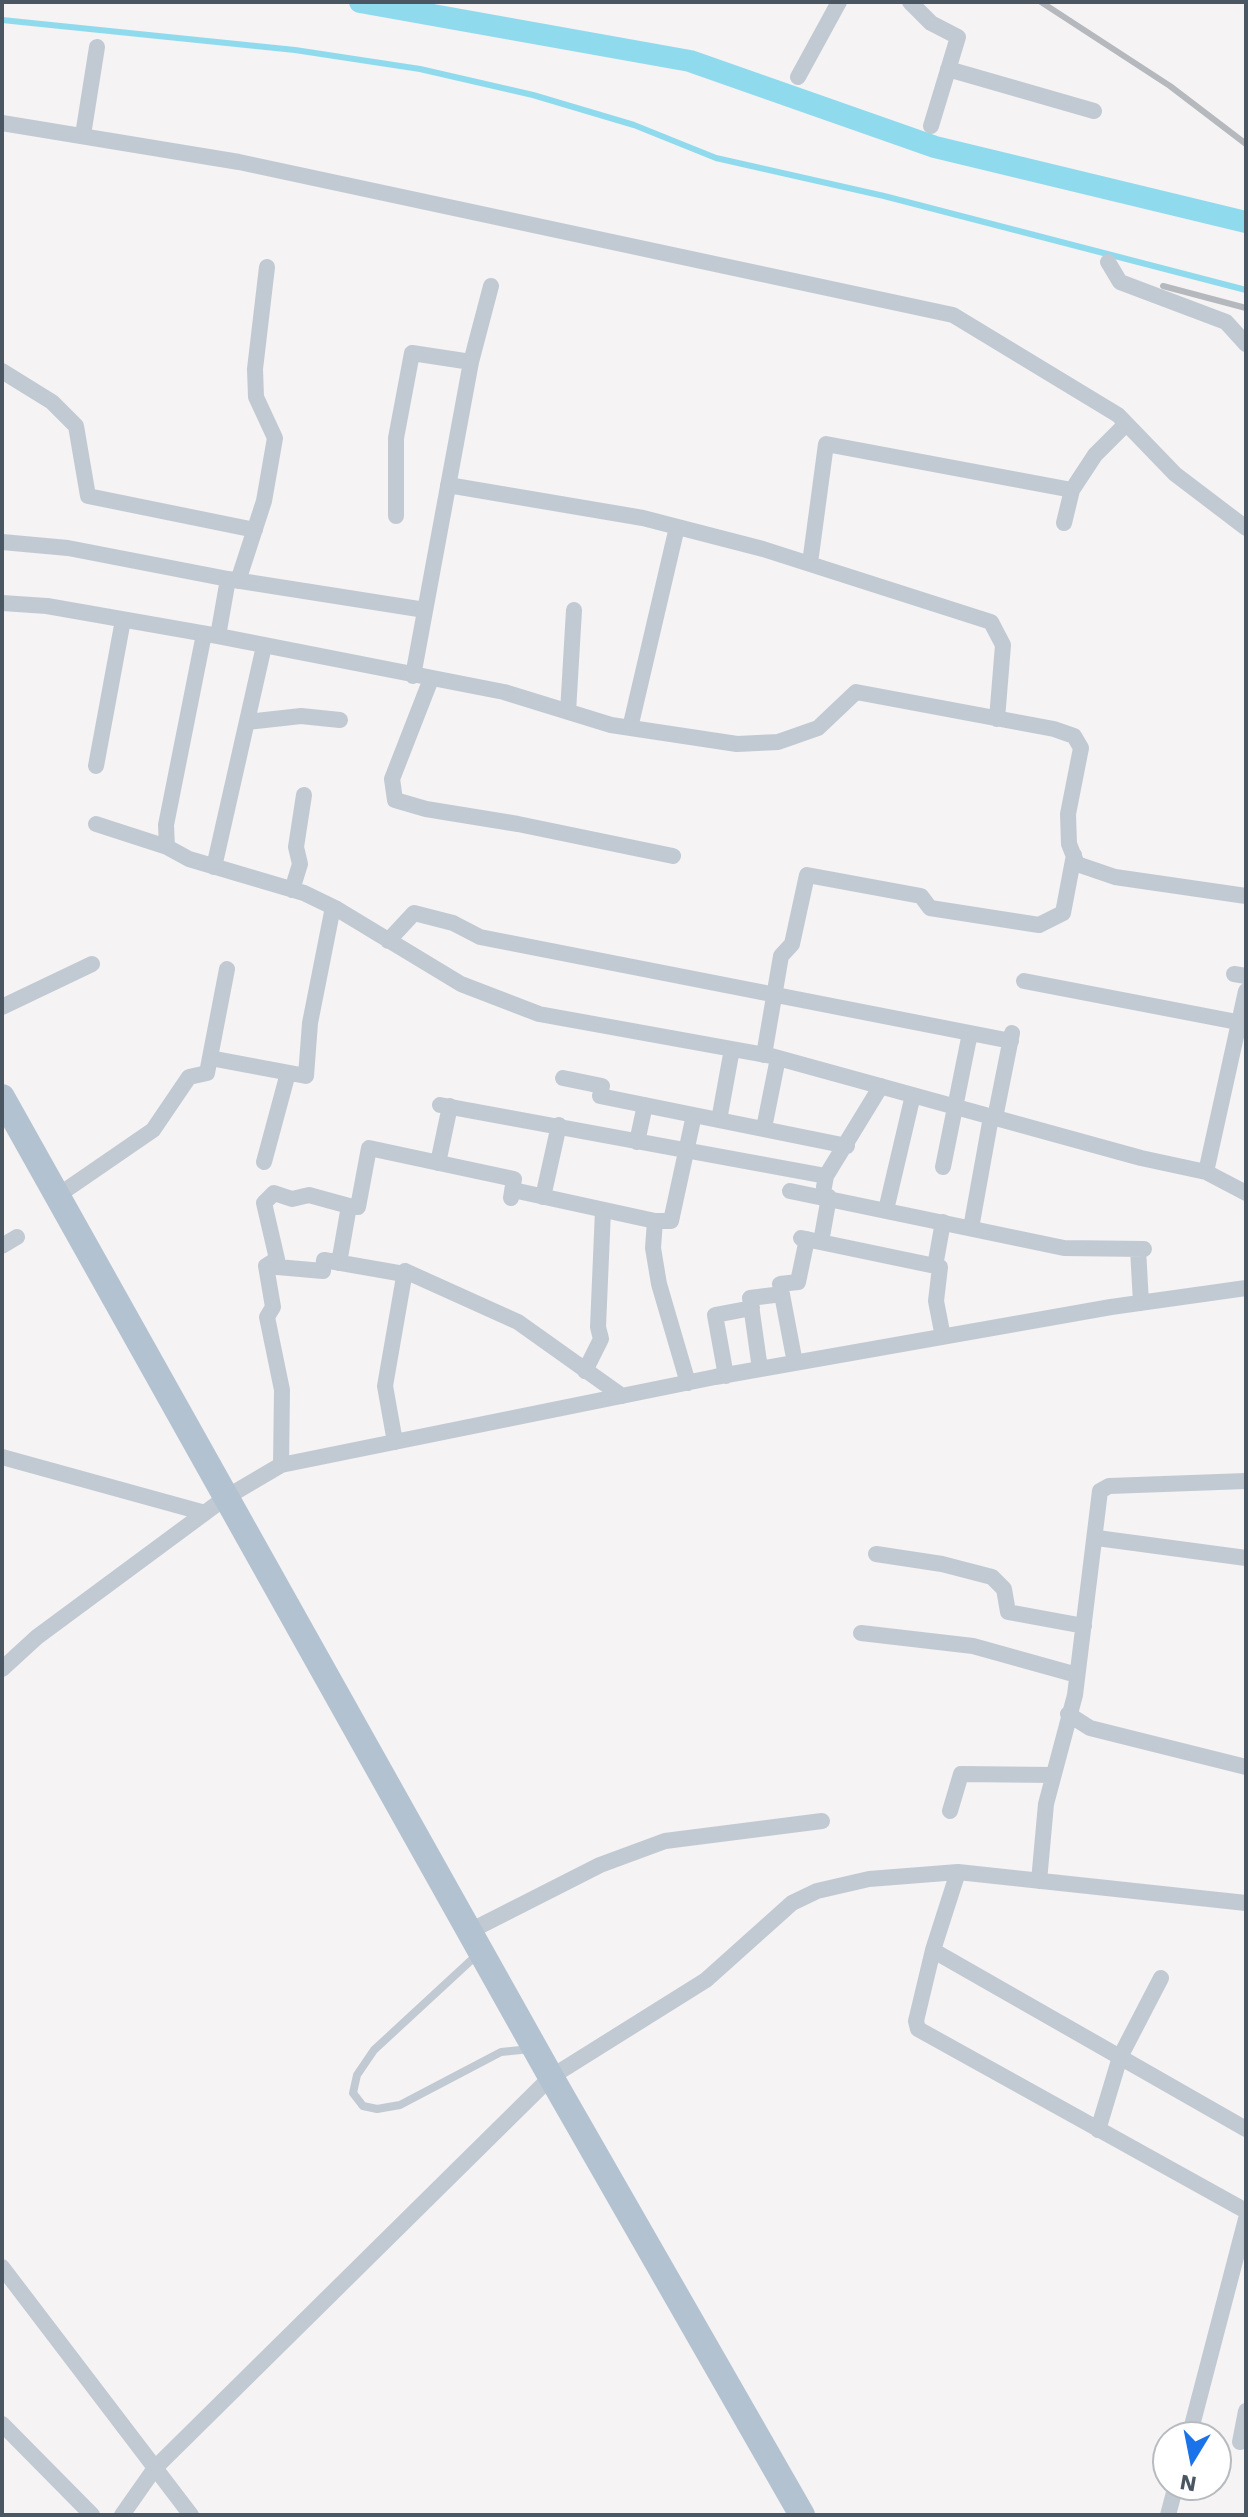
<!DOCTYPE html>
<html>
<head>
<meta charset="utf-8">
<style>
	body { margin:0 }
	#map { position:relative; width:1248px; height:2517px; overflow:hidden; background:#f5f3f3; font-family:"Work Sans",sans-serif }
	canvas { display:block }
	.frame { position:absolute; inset:0; border:4px solid #4a5661; pointer-events:none }
	.north { position:absolute; left:1152px; top:2421px; width:80px; height:80px; box-sizing:border-box; background:#fff; border:2px solid #b7bbc0; border-radius:50%; rotate:190deg; font-size:22px; font-weight:700; line-height:32px; text-align:center; color:#4a5661 }
	.north::after { content:''; display:block; margin:auto; width:28px; height:36px; background:#1a73e8; clip-path:polygon(50% 0,100% 100%,50% 72%,0 100%) }
</style>
</head>
<body>
<div id="map">
<canvas width="1248" height="2517"></canvas>
<div class="frame"></div>
<div class="north">N</div>
</div>
<script>
const ctx = document.querySelector('canvas').getContext('2d');
ctx.lineJoin = 'round';
const poly = rows => new Path2D(rows.map(r => 'M' + r).join(''));
function trace(path, color, width, dash) { ctx.strokeStyle = color; ctx.lineWidth = width; ctx.lineCap = dash ? 'butt' : 'round'; ctx.setLineDash(dash || []); ctx.stroke(path); }
trace(poly([
	[2,20,295,50,420,69,533,95,634,125,716,158,884,196,1246,290]
]), '#90daee', 6);
trace(poly([
	[360,2,690,61,935,147,1246,222]
]), '#90daee', 22);
trace(poly([
	[479,1953,374,2050,357,2075,353,2093,363,2106,377,2109,400,2105,501,2052,531,2049]
]), '#c1cad2', 8);
trace(poly([
	[910,2,931,23,958,37,931,126],
	[948,69,1094,111],
	[798,77,839,2],
	[2,123,239,162,953,315,1118,415,1175,474,1246,528],
	[83,135,97,47],
	[1108,262,1120,282,1226,322,1246,344],
	[2,371,52,402,76,426,88,496,255,530],
	[448,485,643,518,763,549,991,622,1003,645,997,719],
	[396,516,396,438,412,353,471,362],
	[1064,523,1072,490,1095,455,1126,424],
	[2,542,68,548,228,579,425,610],
	[810,563,826,444,1072,490],
	[238,581,264,501,275,438,256,397,255,369,267,267],
	[2,603,47,606,218,636,504,692,611,725,737,744,778,742,818,728,856,692,1054,729,1074,736,1081,748,1068,814,1069,844,1077,864,1115,877,1246,896],
	[204,634,166,825,167,847,189,859,304,893,337,909,461,984,539,1014,771,1056,1141,1158,1206,1172,1246,1193],
	[218,636,228,579],
	[413,676,471,362,491,286],
	[431,679,392,779,395,800,426,809,518,824,673,856],
	[568,712,574,610],
	[247,722,301,716,340,720],
	[630,728,677,527],
	[96,766,123,620],
	[96,824,167,847],
	[214,867,264,646],
	[292,890,300,864,296,847,304,795],
	[388,941,414,913,453,923,480,937,1011,1041],
	[1234,974,1246,976],
	[1024,981,1237,1022],
	[2,1007,92,964],
	[764,1055,781,956,792,944,807,875,921,896,930,908,1039,925,1063,913,1074,855],
	[210,1058,306,1076,310,1023,333,907],
	[563,1078,602,1086,600,1096,847,1146],
	[440,1105,826,1176],
	[995,1118,1012,1033],
	[719,1120,732,1049],
	[764,1128,778,1058],
	[637,1142,645,1105],
	[264,1162,288,1073],
	[438,1163,450,1106],
	[943,1167,970,1033],
	[1206,1172,1246,991],
	[824,1187,826,1176,881,1086],
	[513,1190,655,1221,671,1221,694,1115],
	[790,1191,1064,1248,1144,1249],
	[57,1196,153,1130,189,1077,207,1073,227,969],
	[543,1197,559,1125],
	[886,1210,913,1095],
	[655,1221,653,1248,659,1284,688,1383],
	[971,1228,991,1117],
	[801,1238,940,1267,936,1301,943,1337],
	[821,1242,829,1197],
	[2,1246,17,1237],
	[1138,1249,1141,1303],
	[339,1263,349,1206,358,1207,369,1148,514,1179,511,1198],
	[266,1266,323,1271,324,1260,404,1274],
	[935,1266,943,1222],
	[795,1363,780,1284,798,1282,807,1239],
	[760,1369,750,1298,782,1294],
	[585,1371,601,1339,598,1327,603,1210],
	[726,1376,715,1315,752,1308],
	[395,1442,385,1386,405,1271,518,1322,622,1396],
	[2,1457,205,1513],
	[281,1465,282,1390,267,1317,273,1307,266,1266,277,1259,264,1203,274,1193,292,1199,309,1195,349,1206],
	[1097,1538,1246,1558],
	[876,1554,942,1564,992,1577,1004,1589,1008,1612,1084,1626],
	[861,1633,973,1646,1077,1675],
	[2,1669,37,1637,225,1498,281,1465,715,1377,1111,1307,1246,1288],
	[1068,1714,1090,1728,1246,1767],
	[950,1811,961,1774,1053,1775],
	[958,1872,933,1950,916,2021,918,2029,1246,2211],
	[1039,1881,1046,1804,1075,1695,1100,1491,1109,1486,1246,1481],
	[470,1931,600,1865,665,1841,822,1821],
	[934,1951,1246,2129],
	[1098,2130,1120,2057,1161,1978],
	[2,2267,191,2515],
	[2,2424,92,2515],
	[1189,2437,1246,2219],
	[1240,2442,1246,2411],
	[122,2515,155,2468,551,2077,706,1980,792,1903,817,1891,869,1879,958,1872,1246,1903],
	[1168,2515,1176,2485]
]), '#c1cad2', 16);
trace(poly([
	[2,1097,551,2077,802,2515]
]), '#b3c2d1', 26);
trace(poly([
	[1041,2,1170,86,1246,144],
	[1163,286,1246,308]
]), '#b5b8bd', 6);
</script>
</body>
</html>
